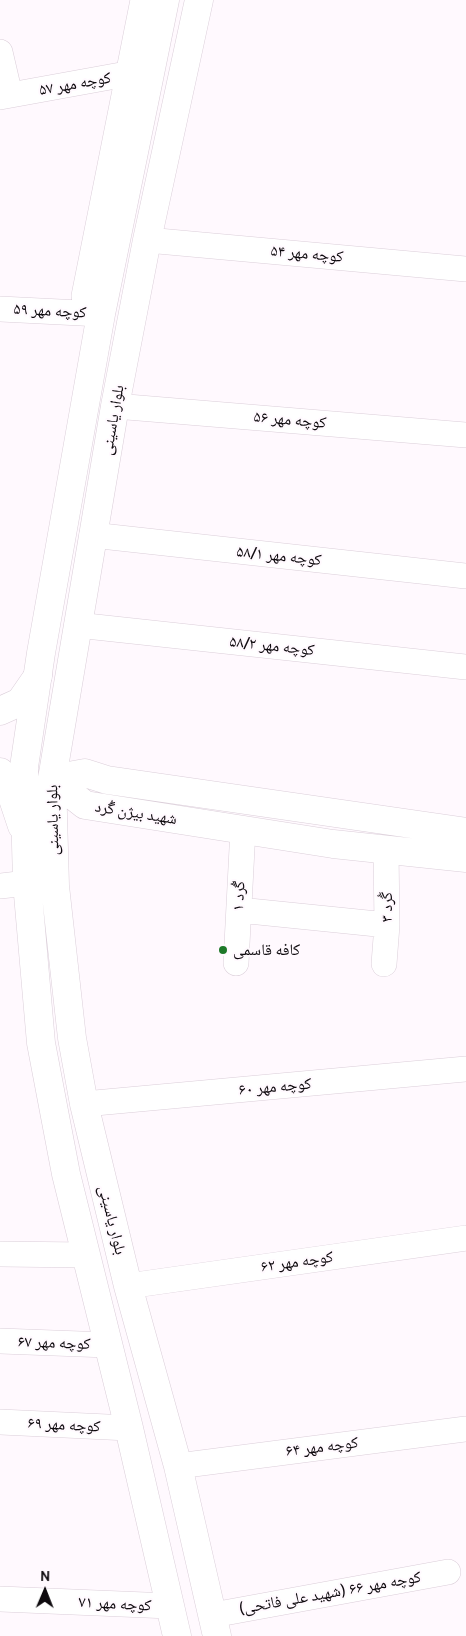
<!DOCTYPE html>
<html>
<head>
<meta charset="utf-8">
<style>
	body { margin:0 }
	#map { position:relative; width:466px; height:1636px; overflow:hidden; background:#fff9fe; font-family:Cabin,sans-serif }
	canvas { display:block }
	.north { position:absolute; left:20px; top:1566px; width:50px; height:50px; -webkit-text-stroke:4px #fff9fe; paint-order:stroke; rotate:1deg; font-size:14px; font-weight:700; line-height:20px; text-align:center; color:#0e0a0e }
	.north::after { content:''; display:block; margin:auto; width:18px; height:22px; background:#0e0a0e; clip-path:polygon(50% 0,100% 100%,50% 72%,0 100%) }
</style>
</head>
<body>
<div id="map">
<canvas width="466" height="1636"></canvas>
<div class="north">N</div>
</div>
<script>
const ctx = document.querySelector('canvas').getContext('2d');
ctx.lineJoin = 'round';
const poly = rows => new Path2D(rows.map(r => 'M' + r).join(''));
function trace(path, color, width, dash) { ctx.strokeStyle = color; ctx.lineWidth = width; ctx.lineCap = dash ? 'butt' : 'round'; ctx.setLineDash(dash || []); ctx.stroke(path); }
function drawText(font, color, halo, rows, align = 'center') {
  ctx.font = font + ' Cabin,"Noto Naskh Arabic",sans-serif'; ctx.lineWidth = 4; ctx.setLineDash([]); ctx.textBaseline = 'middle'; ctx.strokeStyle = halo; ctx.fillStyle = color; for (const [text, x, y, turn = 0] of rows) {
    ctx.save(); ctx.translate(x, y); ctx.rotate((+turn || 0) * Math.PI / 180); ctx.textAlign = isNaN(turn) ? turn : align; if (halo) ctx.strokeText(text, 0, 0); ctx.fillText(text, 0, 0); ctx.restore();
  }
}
const minor = poly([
	[0,52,10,95],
	[0,97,143,71],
	[147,240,466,269],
	[0,309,101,314],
	[101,314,84,296,143,0],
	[115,406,466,435],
	[92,535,466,576],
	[77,625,466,667],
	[0,886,27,883],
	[239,910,387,925],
	[236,963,243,829],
	[384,964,387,925,386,850],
	[84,1104,466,1069],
	[0,1254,85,1255],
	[128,1286,466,1238],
	[0,1341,108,1345],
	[0,1422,129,1428],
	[178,1466,466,1429],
	[0,1599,170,1606],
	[213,1615,448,1572]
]);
const tertiary = poly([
	[0,711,20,702,38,676],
	[0,772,10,790,22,826]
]);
const secondary = poly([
	[165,0,101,314,41,653,24,767,27,883,41,1043,66,1174,129,1428,177,1636],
	[199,0,147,240,115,406,52,779,55,886,72,1038,84,1104,128,1286,178,1466,217,1636],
	[52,779,85,805,333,844,466,858],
	[52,779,85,773,107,780,466,832]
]);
trace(minor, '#dbced9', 26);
trace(tertiary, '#dbced9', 29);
trace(secondary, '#dbced9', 29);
trace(minor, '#fff', 25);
trace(tertiary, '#fff', 28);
trace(secondary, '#fff', 28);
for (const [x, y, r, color] of [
	[223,950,5,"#1d7929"]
]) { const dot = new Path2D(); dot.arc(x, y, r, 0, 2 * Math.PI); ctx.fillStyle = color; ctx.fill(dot); trace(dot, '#fff9fe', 2); }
drawText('16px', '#0e0a0e', '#fff9fe', [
	["کوچه مهر ۵۷",75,84,-10],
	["کوچه مهر ۵۴",307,254,5],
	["کوچه مهر ۵۹",50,311,3],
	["بلوار یاسینی",113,420,-80],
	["کوچه مهر ۵۶",290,420,5],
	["کوچه مهر ۵۸/۱",279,556,6],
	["کوچه مهر ۵۸/۲",272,646,6],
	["شهید بیژن گُرد",136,813,9],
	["بلوار یاسینی",53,820,-91],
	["گُرد ۱",239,896,-87],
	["گُرد ۳",387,907,-90],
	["کوچه مهر ۶۰",275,1087,-5],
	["بلوار یاسینی",112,1220,76],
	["کوچه مهر ۶۲",297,1262,-8],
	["کوچه مهر ۶۷",54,1343,2],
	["کوچه مهر ۶۹",64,1425,3],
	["کوچه مهر ۶۴",322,1447,-7],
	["کوچه مهر ۶۶ (شهید علی فاتحی)",330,1593,-10],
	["کوچه مهر ۷۱",115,1604,3]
]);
drawText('16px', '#0e0a0e', '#fff9fe', [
	["کافه قاسمی",233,950]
], 'left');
</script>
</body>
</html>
